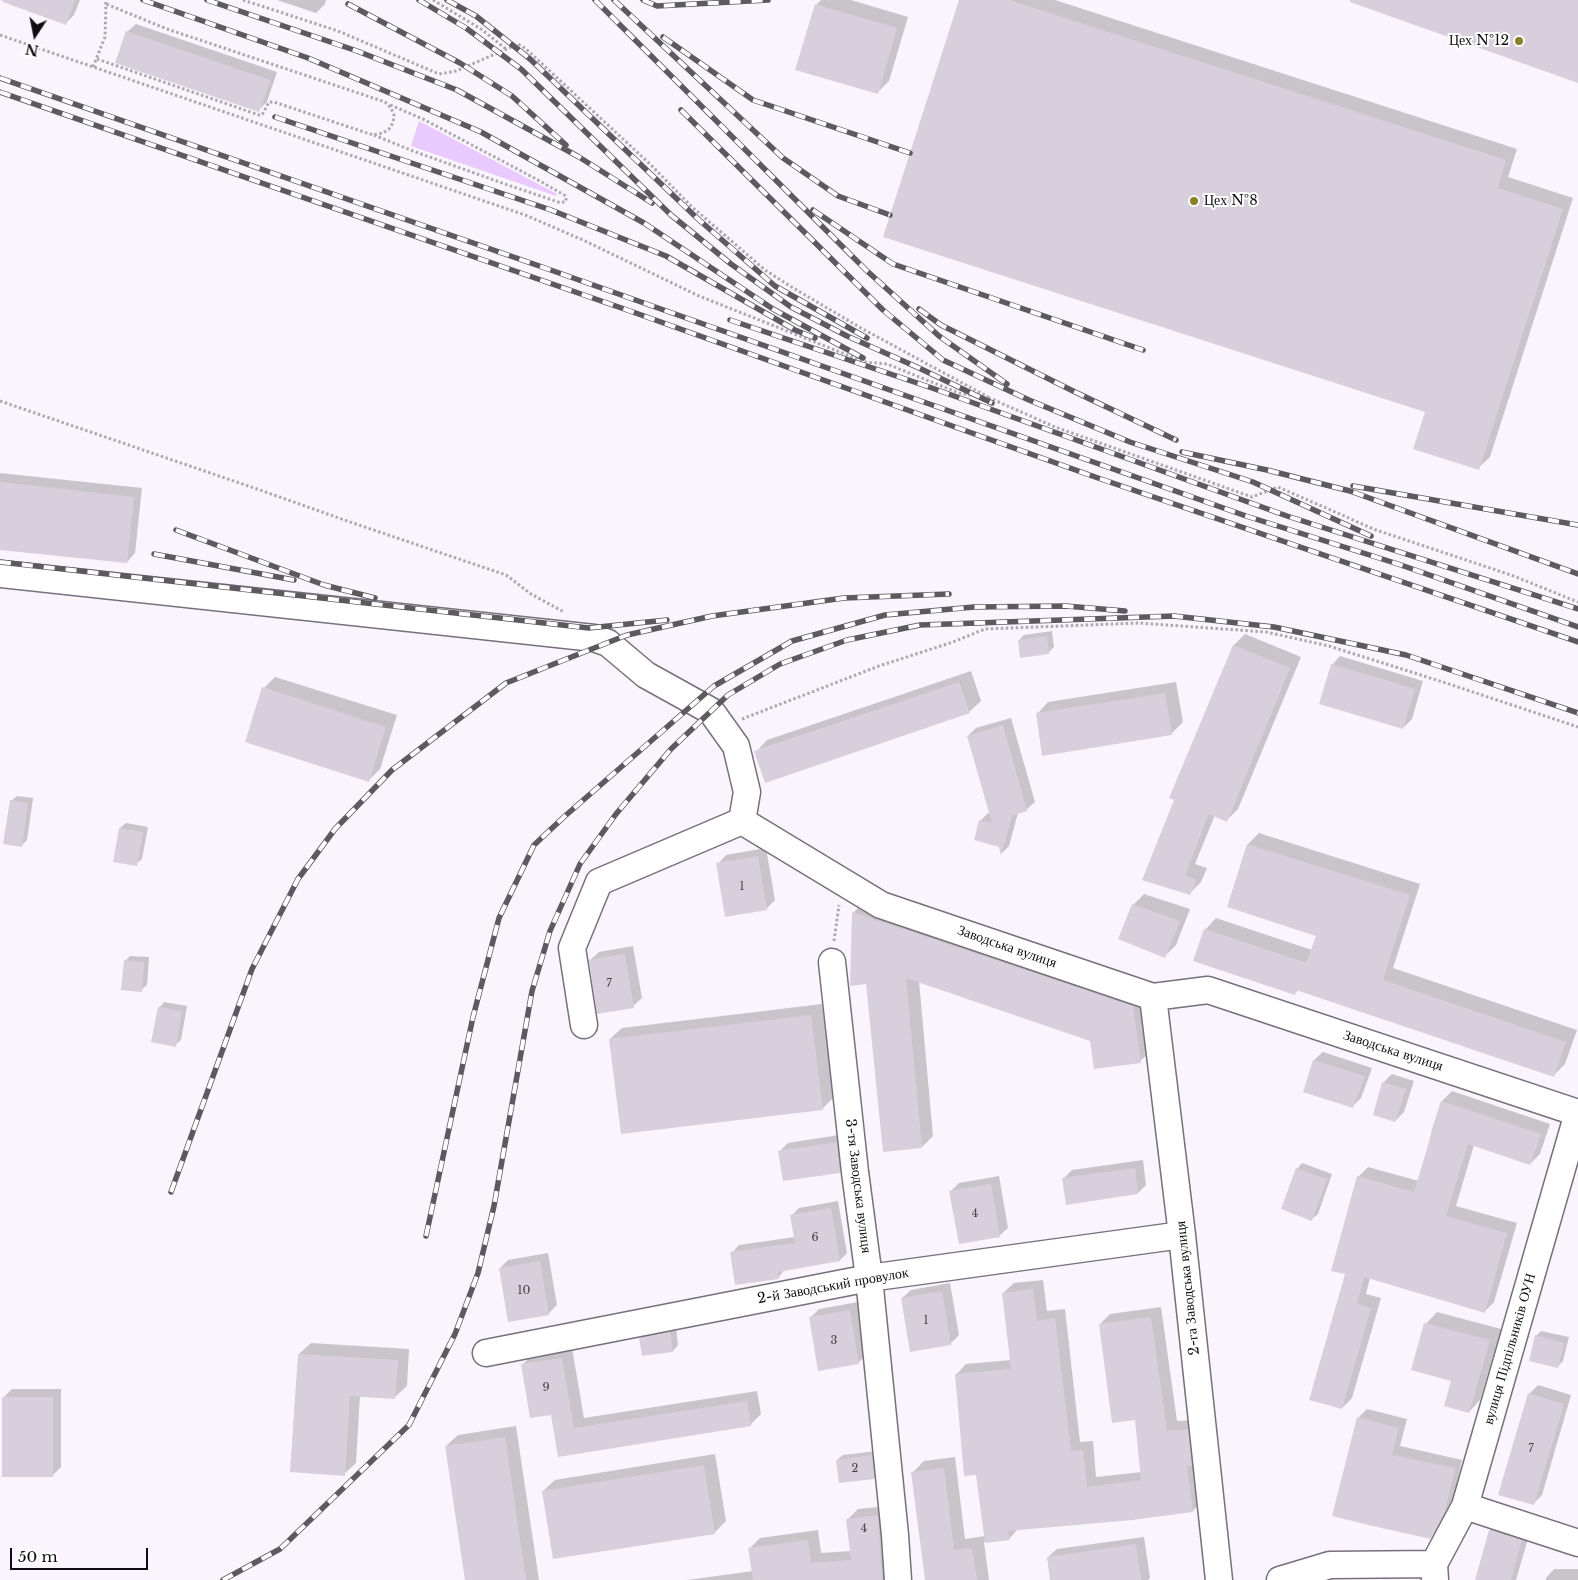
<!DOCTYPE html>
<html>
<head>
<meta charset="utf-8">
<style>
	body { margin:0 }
	#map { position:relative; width:1578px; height:1580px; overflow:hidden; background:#faf5fd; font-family:"Libre Baskerville",serif }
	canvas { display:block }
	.north { position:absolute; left:10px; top:10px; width:50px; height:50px; -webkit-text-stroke:4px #fff; paint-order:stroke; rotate:191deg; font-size:14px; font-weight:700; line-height:20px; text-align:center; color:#0e0c10 }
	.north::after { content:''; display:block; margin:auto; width:18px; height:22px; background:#0e0c10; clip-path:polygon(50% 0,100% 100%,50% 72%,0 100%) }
	.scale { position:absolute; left:10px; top:1548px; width:138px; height:22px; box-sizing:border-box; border:2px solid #0e0c10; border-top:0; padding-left:6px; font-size:15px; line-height:18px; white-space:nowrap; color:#0e0c10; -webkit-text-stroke:4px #fff; paint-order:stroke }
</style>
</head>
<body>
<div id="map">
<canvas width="1578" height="1580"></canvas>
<div class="north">N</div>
<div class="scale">50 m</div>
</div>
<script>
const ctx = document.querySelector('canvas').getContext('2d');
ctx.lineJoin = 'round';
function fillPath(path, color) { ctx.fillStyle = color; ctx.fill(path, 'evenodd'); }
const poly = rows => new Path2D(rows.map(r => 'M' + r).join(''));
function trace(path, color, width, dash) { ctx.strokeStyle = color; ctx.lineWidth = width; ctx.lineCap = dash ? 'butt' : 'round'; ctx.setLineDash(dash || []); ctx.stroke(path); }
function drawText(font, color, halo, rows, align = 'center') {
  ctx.font = font + ' "Libre Baskerville",serif'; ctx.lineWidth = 4; ctx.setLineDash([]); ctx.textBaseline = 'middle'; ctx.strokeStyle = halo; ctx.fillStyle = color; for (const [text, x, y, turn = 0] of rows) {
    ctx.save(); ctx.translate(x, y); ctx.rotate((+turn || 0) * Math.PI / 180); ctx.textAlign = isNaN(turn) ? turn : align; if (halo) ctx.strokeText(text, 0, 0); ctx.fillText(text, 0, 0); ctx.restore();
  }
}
fillPath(poly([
	[419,121,557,194,556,196,411,146]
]), '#eac9fe');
fillPath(poly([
	[1,0,80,0,74,15,66,23],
	[277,0,326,0,325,4,316,13],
	[821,0,851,0,908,17,889,81,877,93,816,5],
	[961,0,1055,0,1517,149,1508,177,1573,198,1490,457,1478,468,1427,411],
	[136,24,277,72,267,102,259,110,127,32],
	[0,473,142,488,135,553,127,562,0,548],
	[1052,631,1054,647,1048,653,1019,640,1024,635],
	[1245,634,1301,657,1238,809,1227,820,1215,815,1195,864,1207,868,1201,882,1189,894,1143,879,1175,799,1234,645],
	[1340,656,1423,681,1412,719,1403,728,1332,665],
	[971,671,981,701,969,712,756,752,767,740],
	[275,677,397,715,380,769,368,781,264,688],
	[1176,682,1183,722,1171,734,1037,714,1048,702],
	[1011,718,1035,802,1026,810,1018,813,1009,846,1002,853,1000,846,980,821,988,813,990,813,968,736,976,728],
	[17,796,33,798,27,840,21,846,11,801],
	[126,823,148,827,142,859,136,864,114,861,120,828],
	[1259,833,1420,884,1393,968,1577,1030,1565,1064,1554,1075,1299,989,1294,994,1205,930,1216,918,1312,950,1317,935,1229,907,1248,844],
	[766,848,775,900,766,909,718,864,726,855],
	[1144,894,1190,909,1176,945,1164,957,1133,905],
	[865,901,1144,995,1152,1050,1140,1061,1091,1040,919,981,933,1136,922,1147,868,982,851,985,854,912],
	[633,946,642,998,633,1006,590,960,599,952],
	[130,956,149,957,147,985,141,990,125,961],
	[164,1002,187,1006,181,1040,175,1045,159,1008],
	[822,1004,834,1097,822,1109,610,1039,622,1028],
	[1323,1052,1372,1068,1361,1098,1352,1107,1304,1092,1314,1060],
	[1392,1074,1414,1081,1404,1112,1395,1121,1375,1114,1384,1082],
	[1452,1091,1550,1124,1540,1154,1530,1164,1474,1145,1456,1206,1517,1223,1494,1302,1484,1312,1370,1278,1366,1294,1381,1298,1352,1398,1342,1408,1346,1274,1358,1177,1368,1167,1419,1181,1432,1131,1442,1101],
	[845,1134,848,1163,839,1172,780,1151,788,1143],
	[1143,1160,1146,1185,1138,1193,1063,1179,1072,1170],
	[1302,1163,1332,1174,1318,1214,1312,1219,1297,1169],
	[999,1176,1008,1228,999,1236,951,1191,959,1183],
	[838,1201,847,1253,840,1260,785,1269,778,1278,732,1253,739,1245,795,1237,792,1215,799,1208],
	[548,1253,557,1305,548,1314,500,1268,508,1260],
	[1043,1280,1047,1311,1065,1309,1080,1442,1093,1441,1096,1477,1142,1472,1137,1418,1100,1324,1110,1314,1161,1307,1177,1421,1198,1420,1203,1500,1193,1511,1019,1528,1009,1539,984,1542,989,1580,926,1580,913,1472,924,1461,955,1457,965,1539,985,1536,977,1473,956,1375,966,1364,1011,1360,1003,1293,1014,1283],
	[950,1283,959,1335,950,1344,902,1298,911,1290],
	[858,1302,867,1354,858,1363,810,1318,819,1309],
	[1437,1312,1501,1329,1480,1400,1469,1412,1426,1324],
	[676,1327,678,1345,673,1351,640,1339,646,1333],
	[1541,1331,1569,1337,1563,1361,1557,1367,1536,1336],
	[311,1343,409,1349,407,1386,395,1397,360,1395,356,1463,344,1474,299,1354],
	[572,1348,584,1418,757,1391,761,1414,750,1425,559,1455,552,1413,522,1365,533,1354],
	[1538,1385,1571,1395,1542,1495,1533,1504,1529,1394],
	[12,1389,61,1389,61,1467,52,1476,3,1398],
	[1367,1409,1407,1419,1400,1446,1462,1460,1453,1501,1439,1529,1430,1537,1359,1417],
	[516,1426,539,1580,466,1580,446,1446,458,1435],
	[877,1451,879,1472,874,1478,837,1460,843,1455],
	[715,1454,726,1521,714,1533,543,1491,555,1480],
	[888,1506,894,1580,687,1580,753,1571,750,1548,760,1538,818,1530,821,1553,851,1551,847,1520,858,1509],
	[1499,1522,1530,1532,1516,1580,1476,1580,1490,1530],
	[1144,1537,1150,1578,1148,1580,1051,1580,1048,1557,1057,1549],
	[1554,1569,1578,1569,1578,1580,1546,1580,1546,1578]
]), '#0003');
fillPath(poly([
	[3,0,75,0,66,25,3,2],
	[959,0,1009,0,1506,160,1498,188,1563,209,1479,470,1413,449,1425,412,883,237],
	[1350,0,1578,0,1578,83,1350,2],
	[815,4,897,28,878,94,795,70],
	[126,31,270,80,259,112,115,63],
	[0,482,134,497,127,563,0,550],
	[1047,636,1049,654,1020,658,1018,640],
	[1233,645,1290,668,1227,822,1209,814,1185,875,1196,880,1190,895,1142,880,1174,800,1169,798],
	[1331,664,1415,689,1403,729,1319,704],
	[959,682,970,713,765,783,754,751],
	[262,687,386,727,369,782,245,742],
	[1165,693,1172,735,1042,756,1036,713],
	[1003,725,1027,811,1012,816,1001,856,999,847,974,840,979,820,992,823,967,736],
	[10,800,28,803,22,847,3,844],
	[119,828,143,832,137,866,113,862],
	[1247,844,1410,895,1383,980,1566,1042,1554,1077,1296,990,1295,995,1193,961,1204,929,1306,963,1316,936,1227,907],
	[758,856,767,910,725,917,716,863],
	[1132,904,1180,921,1165,958,1118,939],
	[852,912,1133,1006,1141,1063,1094,1069,1090,1041,906,978,922,1148,883,1152,866,984,850,986],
	[625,954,634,1008,597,1014,589,960],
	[124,960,144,962,142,992,121,990],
	[158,1007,182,1011,176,1047,151,1042],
	[811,1015,823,1110,621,1134,609,1039],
	[1313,1060,1365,1076,1353,1108,1303,1092],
	[1382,1082,1406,1089,1395,1122,1373,1115],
	[1441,1101,1541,1134,1530,1165,1468,1144,1446,1216,1507,1233,1485,1313,1364,1277,1357,1304,1371,1308,1342,1409,1309,1400,1345,1274,1331,1271,1357,1176,1414,1192,1432,1132,1431,1132],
	[837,1142,840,1173,783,1181,778,1151],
	[1135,1168,1138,1194,1066,1205,1062,1178],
	[1296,1168,1327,1179,1312,1221,1281,1209],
	[991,1184,1000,1237,959,1244,949,1191],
	[831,1208,840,1261,778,1272,779,1279,735,1285,730,1252,795,1243,790,1215],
	[540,1261,549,1315,508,1322,499,1268],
	[1033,1289,1037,1321,1055,1318,1071,1451,1083,1450,1087,1487,1141,1480,1135,1420,1112,1423,1099,1324,1151,1317,1167,1431,1188,1429,1192,1465,1187,1466,1193,1512,1132,1520,1008,1531,1010,1540,985,1543,976,1475,964,1476,955,1374,1011,1369,1002,1293],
	[942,1291,951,1345,910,1352,901,1298],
	[850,1310,859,1364,818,1371,809,1317],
	[1424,1323,1490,1340,1469,1413,1444,1406,1451,1381,1411,1370],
	[670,1332,673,1352,642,1356,639,1338],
	[1535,1335,1564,1343,1558,1368,1529,1361],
	[298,1354,398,1360,395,1399,350,1396,345,1476,290,1472],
	[562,1358,574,1428,747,1401,751,1426,558,1457,551,1415,530,1418,521,1364],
	[1528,1393,1564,1404,1534,1505,1498,1495],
	[2,1397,53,1397,53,1477,2,1477],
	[1357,1417,1399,1428,1392,1455,1455,1468,1445,1511,1431,1539,1373,1526,1332,1516],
	[505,1437,526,1580,465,1580,445,1446],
	[872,1455,874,1479,839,1483,836,1460],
	[704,1465,715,1534,553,1559,542,1491],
	[944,1468,954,1550,972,1548,977,1580,925,1580,911,1472],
	[878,1515,882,1580,753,1580,748,1548,808,1540,811,1563,851,1560,846,1519],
	[1489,1530,1522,1540,1511,1580,1475,1580],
	[1136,1544,1141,1580,1050,1580,1047,1557]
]), '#d7cfdc');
const minor = poly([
	[0,574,594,638,608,643,646,675,711,711,736,746,747,792,742,821],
	[832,962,855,1172,869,1278,895,1535,898,1580],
	[1153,997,1182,1235,1219,1580],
	[584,1025,572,948,599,882,742,821,881,905,1153,997,1208,990,1578,1113],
	[486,1353,869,1278,1182,1235],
	[1465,1506,1578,1543],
	[1280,1580,1330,1565,1434,1564],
	[1435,1580,1434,1564,1465,1506,1578,1113]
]);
trace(minor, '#776f7b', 29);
trace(poly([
	[243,0,338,31,439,74,456,71,518,44,525,48,651,165,691,206,765,270,790,286,861,328,990,398],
	[433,0,481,29,506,49],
	[0,35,525,215,583,240,699,296,865,362,887,364,959,393,992,399,1055,427,1252,497,1278,487,1376,530,1511,575,1578,602],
	[97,59,259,115,262,115,269,102,274,102,373,135,383,133,389,129,393,123,394,115,391,108,385,102,167,29,106,4],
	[93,67,105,37,106,4,104,0],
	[374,135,413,151,505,184,561,203,566,201,566,196,538,180,423,119,388,104],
	[0,401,257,489,353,523,506,575,531,594,564,612],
	[742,719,879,666,953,642,985,629,1139,623,1266,632,1329,646,1443,682,1578,727],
	[834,941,839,905]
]), '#aca8ae', 3, [2.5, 2.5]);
trace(minor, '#fff', 26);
const rail = poly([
	[143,0,308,58,481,132,644,223,773,309,863,358],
	[207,0,357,51,457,90,579,157,652,203],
	[419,0,466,28,521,69,671,215,731,264,791,307,847,336,919,368,992,403],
	[447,0,476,16,530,59,698,219,775,286,867,338],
	[595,0,866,270,939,336,1007,384],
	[614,0,783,158,838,196,890,215],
	[643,0,657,6,768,0],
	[348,4,460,63,512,96,566,145],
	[663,37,753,100,910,153],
	[0,78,545,268,1246,516,1398,564,1578,627],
	[0,92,630,311,1098,478,1578,642],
	[681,110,883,310,943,360,1029,400,1130,442,1253,482,1371,536],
	[275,117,551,210,666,256,795,330,815,338],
	[813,210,893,264,1143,350],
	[919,309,941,325,1073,391,1176,440],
	[730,320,932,388,1287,516,1578,609],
	[1182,452,1267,470,1350,491,1578,574],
	[1353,486,1578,525],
	[176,530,324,585,375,598],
	[154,554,294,580],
	[0,562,589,628,667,620],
	[171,1192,252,969,298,879,335,829,392,770,506,683,627,635,712,616,844,598,949,594],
	[426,1236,473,1017,499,918,534,845,565,816,714,686,792,641,885,615,974,607,1066,606,1125,611],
	[223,1580,280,1549,409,1425,455,1334,478,1273,494,1206,532,991,550,931,580,864,616,814,671,749,728,695,780,664,847,640,920,625,1174,616,1274,627,1406,655,1578,713]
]);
trace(rail, '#5d5a5f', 5.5);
trace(rail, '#fff', 4, [11]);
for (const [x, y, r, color] of [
	[1519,41,5,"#8a8028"],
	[1194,201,5,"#8a8028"]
]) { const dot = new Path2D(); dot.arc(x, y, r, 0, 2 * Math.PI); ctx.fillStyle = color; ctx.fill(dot); trace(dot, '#fff', 2); }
drawText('11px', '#403d43', null, [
	["1",742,887],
	["7",609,984],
	["4",975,1214],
	["6",815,1238],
	["10",524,1291],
	["1",926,1321],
	["3",834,1341],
	["9",546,1388],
	["7",1531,1449],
	["2",855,1469],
	["4",864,1529]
]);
drawText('14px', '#0e0c10', '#fff', [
	["Цех №12",1509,41],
	["Цех №8",1204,201,"left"]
], 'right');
drawText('14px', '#0e0c10', '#fff', [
	["Заводська вулиця",1007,947,19],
	["Заводська вулиця",1393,1051,18],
	["3-тя Заводська вулиця",858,1186,83],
	["2-й Заводський провулок",833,1286,-10],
	["2-га Заводська вулиця",1188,1288,-96],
	["вулиця Підпільників ОУН",1510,1349,-74]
]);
</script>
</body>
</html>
